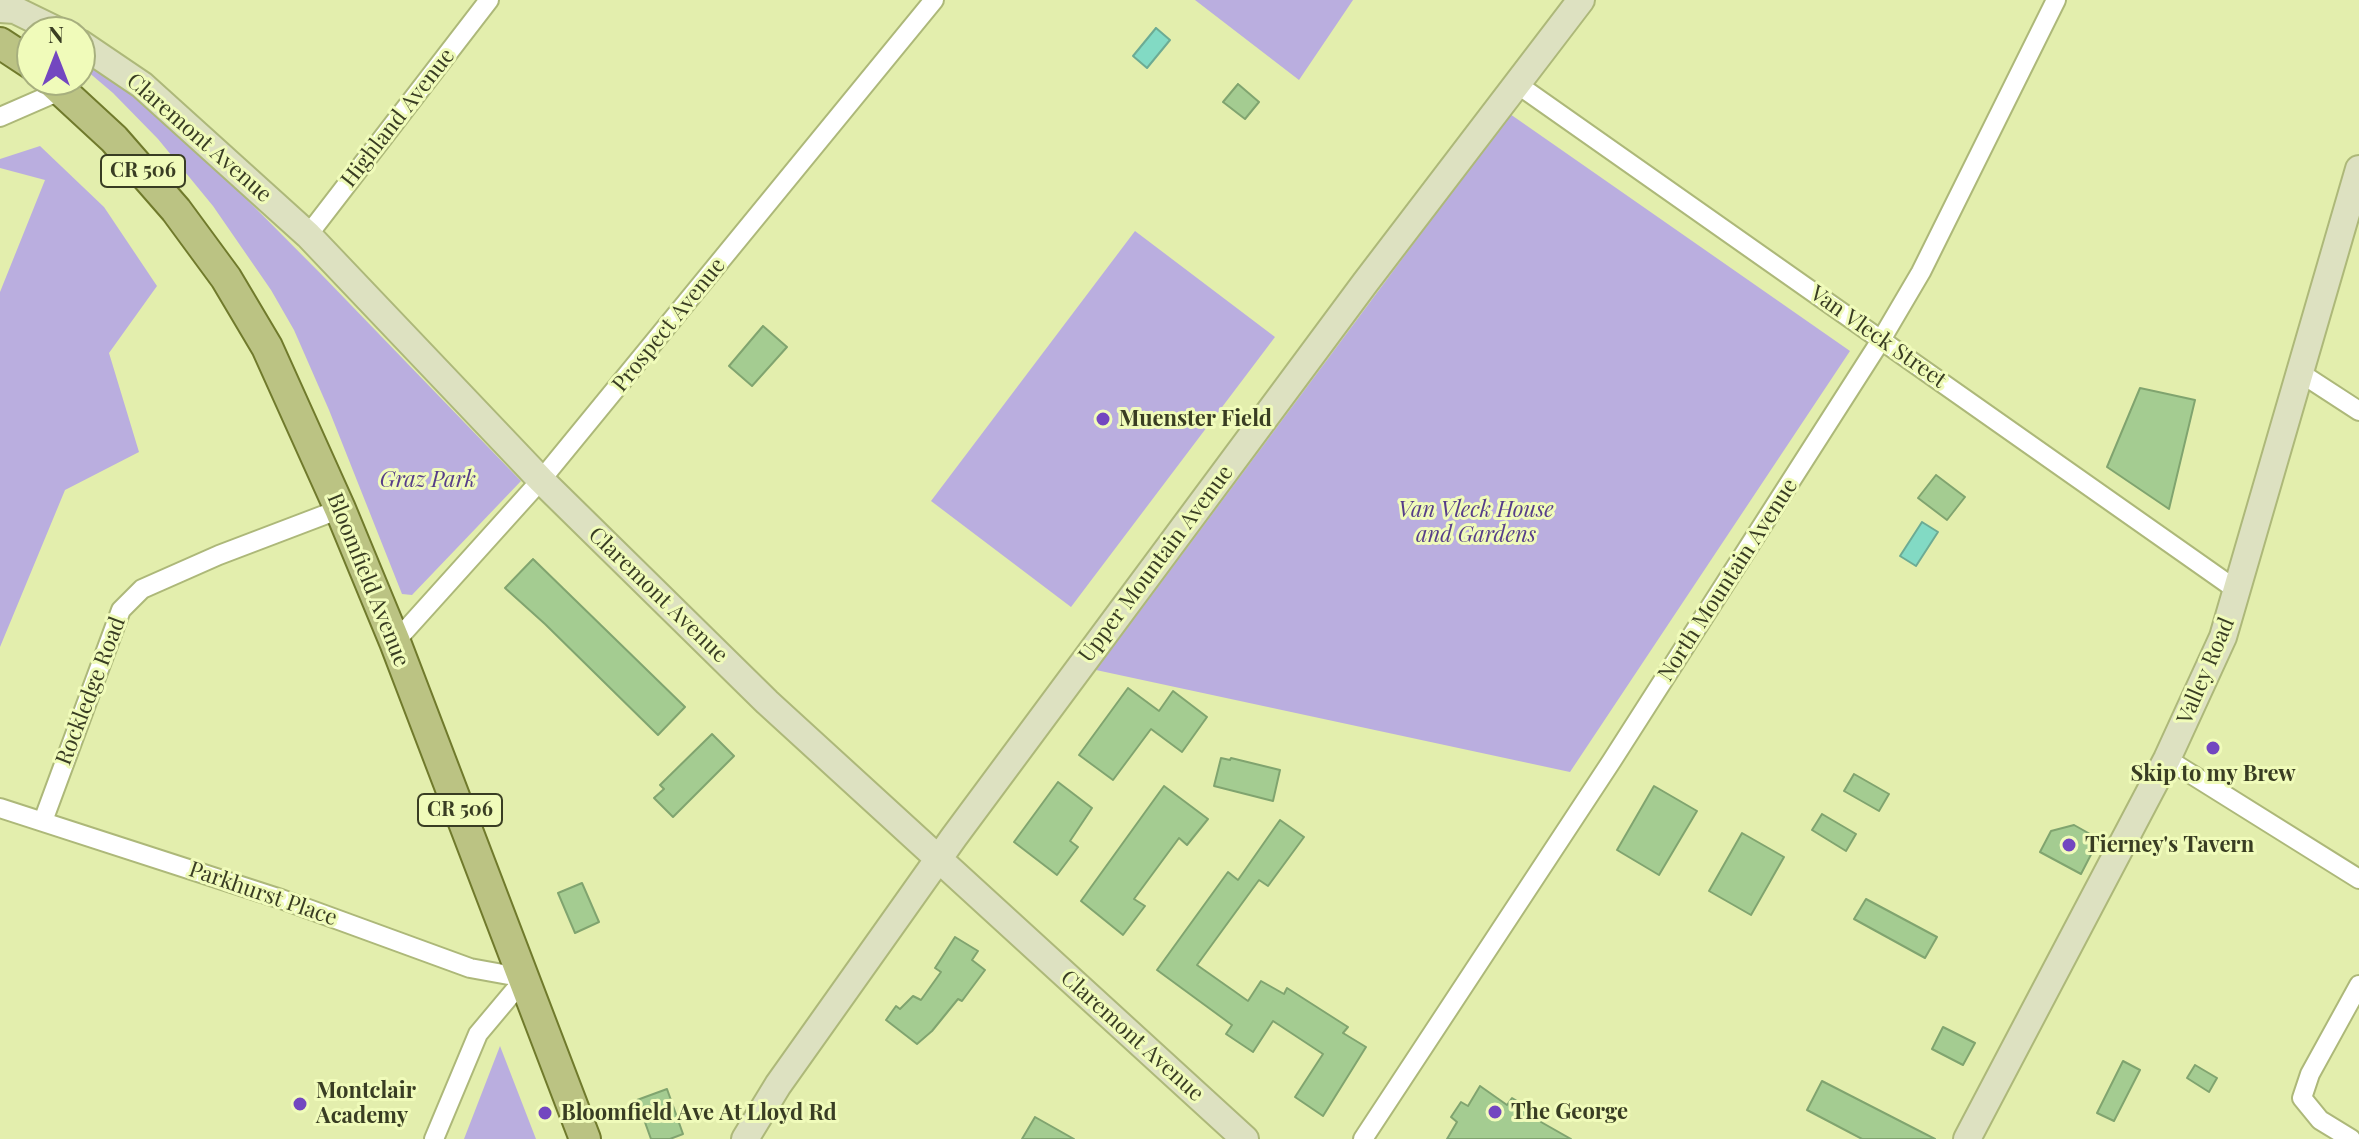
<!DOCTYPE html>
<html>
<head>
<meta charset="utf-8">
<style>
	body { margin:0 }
	#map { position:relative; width:2359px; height:1139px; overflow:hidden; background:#e3eead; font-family:"Playfair Display",serif }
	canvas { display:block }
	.north { position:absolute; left:16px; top:16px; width:80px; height:80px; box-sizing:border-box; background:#f0fbba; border:2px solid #a7af7e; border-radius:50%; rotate:0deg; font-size:22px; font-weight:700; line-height:32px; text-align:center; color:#393d23 }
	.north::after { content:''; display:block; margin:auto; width:28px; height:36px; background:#7347c0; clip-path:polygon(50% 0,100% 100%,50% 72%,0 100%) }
</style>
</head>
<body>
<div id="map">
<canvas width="2359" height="1139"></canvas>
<div class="north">N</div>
</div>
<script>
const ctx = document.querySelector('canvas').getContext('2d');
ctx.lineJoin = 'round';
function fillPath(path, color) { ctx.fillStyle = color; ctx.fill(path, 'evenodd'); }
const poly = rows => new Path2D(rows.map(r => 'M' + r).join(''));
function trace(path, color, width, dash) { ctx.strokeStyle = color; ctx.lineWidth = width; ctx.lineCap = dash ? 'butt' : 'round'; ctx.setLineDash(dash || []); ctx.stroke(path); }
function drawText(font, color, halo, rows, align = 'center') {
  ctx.font = font + ' "Playfair Display",serif'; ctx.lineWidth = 6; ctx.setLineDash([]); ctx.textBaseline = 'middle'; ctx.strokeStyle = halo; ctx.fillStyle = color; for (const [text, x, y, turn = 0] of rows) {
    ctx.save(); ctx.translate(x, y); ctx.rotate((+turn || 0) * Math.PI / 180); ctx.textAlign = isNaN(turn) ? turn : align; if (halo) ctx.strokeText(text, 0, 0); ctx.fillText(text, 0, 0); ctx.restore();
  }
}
fillPath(poly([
	[1195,0,1353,0,1299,80],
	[80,56,138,90,321,274,521,481,412,595,402,594,329,410,294,330,271,290,213,206,158,139,113,93,80,65],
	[1510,114,1850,351,1570,772,1096,670],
	[40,146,104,207,157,286,109,353,139,452,65,490,0,647,0,292,45,180,0,168,0,159],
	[1135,231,1275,337,1071,607,931,501],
	[500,1046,536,1139,464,1139]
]), '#baaedf');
const water = poly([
	[1156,28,1170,40,1147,68,1133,56,1156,28],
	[1922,522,1938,532,1916,566,1900,556,1922,522]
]);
fillPath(water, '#82dac4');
trace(water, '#6cab94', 2);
const building = poly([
	[1238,84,1259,102,1245,119,1223,102,1238,84],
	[763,326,787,347,752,386,729,366,763,326],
	[2140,388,2195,400,2169,509,2107,467,2140,388],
	[1936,475,1965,497,1947,520,1918,498,1936,475],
	[533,559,685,707,658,735,545,624,505,588,533,559],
	[1128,688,1159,711,1173,691,1207,717,1182,752,1151,729,1113,780,1079,755,1128,688],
	[712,734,734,756,673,817,654,798,664,789,660,785,712,734],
	[1221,758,1230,760,1231,758,1280,770,1273,801,1214,786,1221,758],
	[1854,774,1889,794,1879,811,1844,791,1854,774],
	[1058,782,1092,808,1070,841,1078,847,1057,875,1014,842,1058,782],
	[1164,786,1208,819,1187,845,1179,838,1134,899,1145,906,1123,935,1081,901,1164,786],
	[1654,786,1697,811,1659,875,1617,850,1654,786],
	[1822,814,1856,834,1846,851,1812,830,1822,814],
	[1280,820,1304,837,1268,886,1259,880,1197,965,1248,1001,1261,981,1284,994,1287,988,1348,1027,1343,1033,1366,1047,1323,1116,1295,1097,1323,1054,1273,1021,1253,1052,1226,1034,1232,1025,1157,970,1228,872,1238,880,1280,820],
	[2074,825,2099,839,2081,874,2040,852,2051,831,2074,825],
	[1742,833,1784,857,1751,915,1709,891,1742,833],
	[582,883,599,922,575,933,558,893,582,883],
	[1866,899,1937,937,1925,958,1854,919,1866,899],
	[955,937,978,951,972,960,985,970,962,1001,958,999,932,1031,917,1044,886,1020,896,1006,900,1009,913,996,921,1000,941,972,935,968,955,937],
	[1943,1027,1975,1043,1963,1065,1932,1049,1943,1027],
	[2123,1061,2140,1070,2114,1121,2097,1113,2123,1061],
	[2195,1065,2217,1078,2209,1092,2187,1078,2195,1065],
	[1822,1081,1935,1139,1862,1139,1807,1110,1822,1081],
	[1480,1086,1507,1105,1512,1098,1544,1117,1541,1122,1571,1139,1447,1139,1457,1122,1451,1117,1461,1102,1468,1106,1480,1086],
	[667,1089,683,1134,670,1139,651,1139,637,1100,667,1089],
	[1035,1117,1074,1139,1022,1139,1035,1117]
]);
fillPath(building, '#a4cc91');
trace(building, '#80a46f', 2);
const street = poly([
	[1517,84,2238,591],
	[0,117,62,90],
	[308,235,489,0],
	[2299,372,2359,411],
	[395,642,541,480,934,0],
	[2167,759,2359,879],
	[0,808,281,899,470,968,525,978,478,1034,434,1139],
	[43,821,121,610,142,589,219,555,340,509],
	[1363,1139,1611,762,1881,340,1921,272,2056,0],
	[2351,1139,2320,1120,2302,1098,2310,1074,2359,985]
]);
const secondary = poly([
	[0,9,15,10,60,32],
	[80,43,142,85,308,235,541,480,767,702,1245,1139],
	[745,1139,778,1085,954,837,1365,283,1581,0],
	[1967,1139,2167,759,2223,637,2359,169]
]);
const primary = poly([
	[0,43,32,64],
	[50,80,114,139,176,210,226,278,267,347,340,509,395,642,585,1139]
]);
trace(street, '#adb879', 22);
trace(secondary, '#adb879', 30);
trace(primary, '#707a2c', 34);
trace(street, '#fff', 18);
trace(secondary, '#dde1c1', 26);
trace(primary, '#bbc383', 30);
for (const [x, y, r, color] of [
	[1103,419,8,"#7347c0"],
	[2213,748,8,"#7347c0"],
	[2069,845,8,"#7347c0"],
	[300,1104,8,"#7347c0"],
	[1495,1112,8,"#7347c0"],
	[545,1113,8,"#7347c0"]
]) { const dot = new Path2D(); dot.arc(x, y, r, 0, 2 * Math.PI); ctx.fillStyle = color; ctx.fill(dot); trace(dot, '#f0fbba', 3); }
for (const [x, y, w] of [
	[143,171,84],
	[460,810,84]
]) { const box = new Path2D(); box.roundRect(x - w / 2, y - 16, w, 32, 6); ctx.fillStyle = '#f0fbba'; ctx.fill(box); trace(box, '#393d23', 2); }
drawText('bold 20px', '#393d23', null, [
	["CR 506",143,171],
	["CR 506",460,810]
]);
drawText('22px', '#393d23', '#f0fbba', [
	["Highland Avenue",398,118,-52],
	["Claremont Avenue",199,138,41],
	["Prospect Avenue",669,325,-51],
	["Van Vleck Street",1878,337,35],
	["Upper Mountain Avenue",1156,564,-53],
	["Bloomfield Avenue",368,580,68],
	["North Mountain Avenue",1728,580,-57],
	["Claremont Avenue",658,595,44],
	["Valley Road",2206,671,-67],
	["Rockledge Road",91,691,-69],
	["Parkhurst Place",263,894,19],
	["Claremont Avenue",1132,1036,42]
]);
drawText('bold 22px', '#393d23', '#f0fbba', [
	["Muenster Field",1119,419],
	["Skip to my Brew",2213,774,"center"],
	["Tierney's Tavern",2085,845],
	["Montclair",316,1091],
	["Academy",316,1116],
	["The George",1511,1112],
	["Bloomfield Ave At Lloyd Rd",561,1113]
], 'left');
drawText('italic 22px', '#563d89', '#f0fbba', [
	["Graz Park",428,480],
	["Van Vleck House",1476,510],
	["and Gardens",1476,535]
]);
</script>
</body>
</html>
